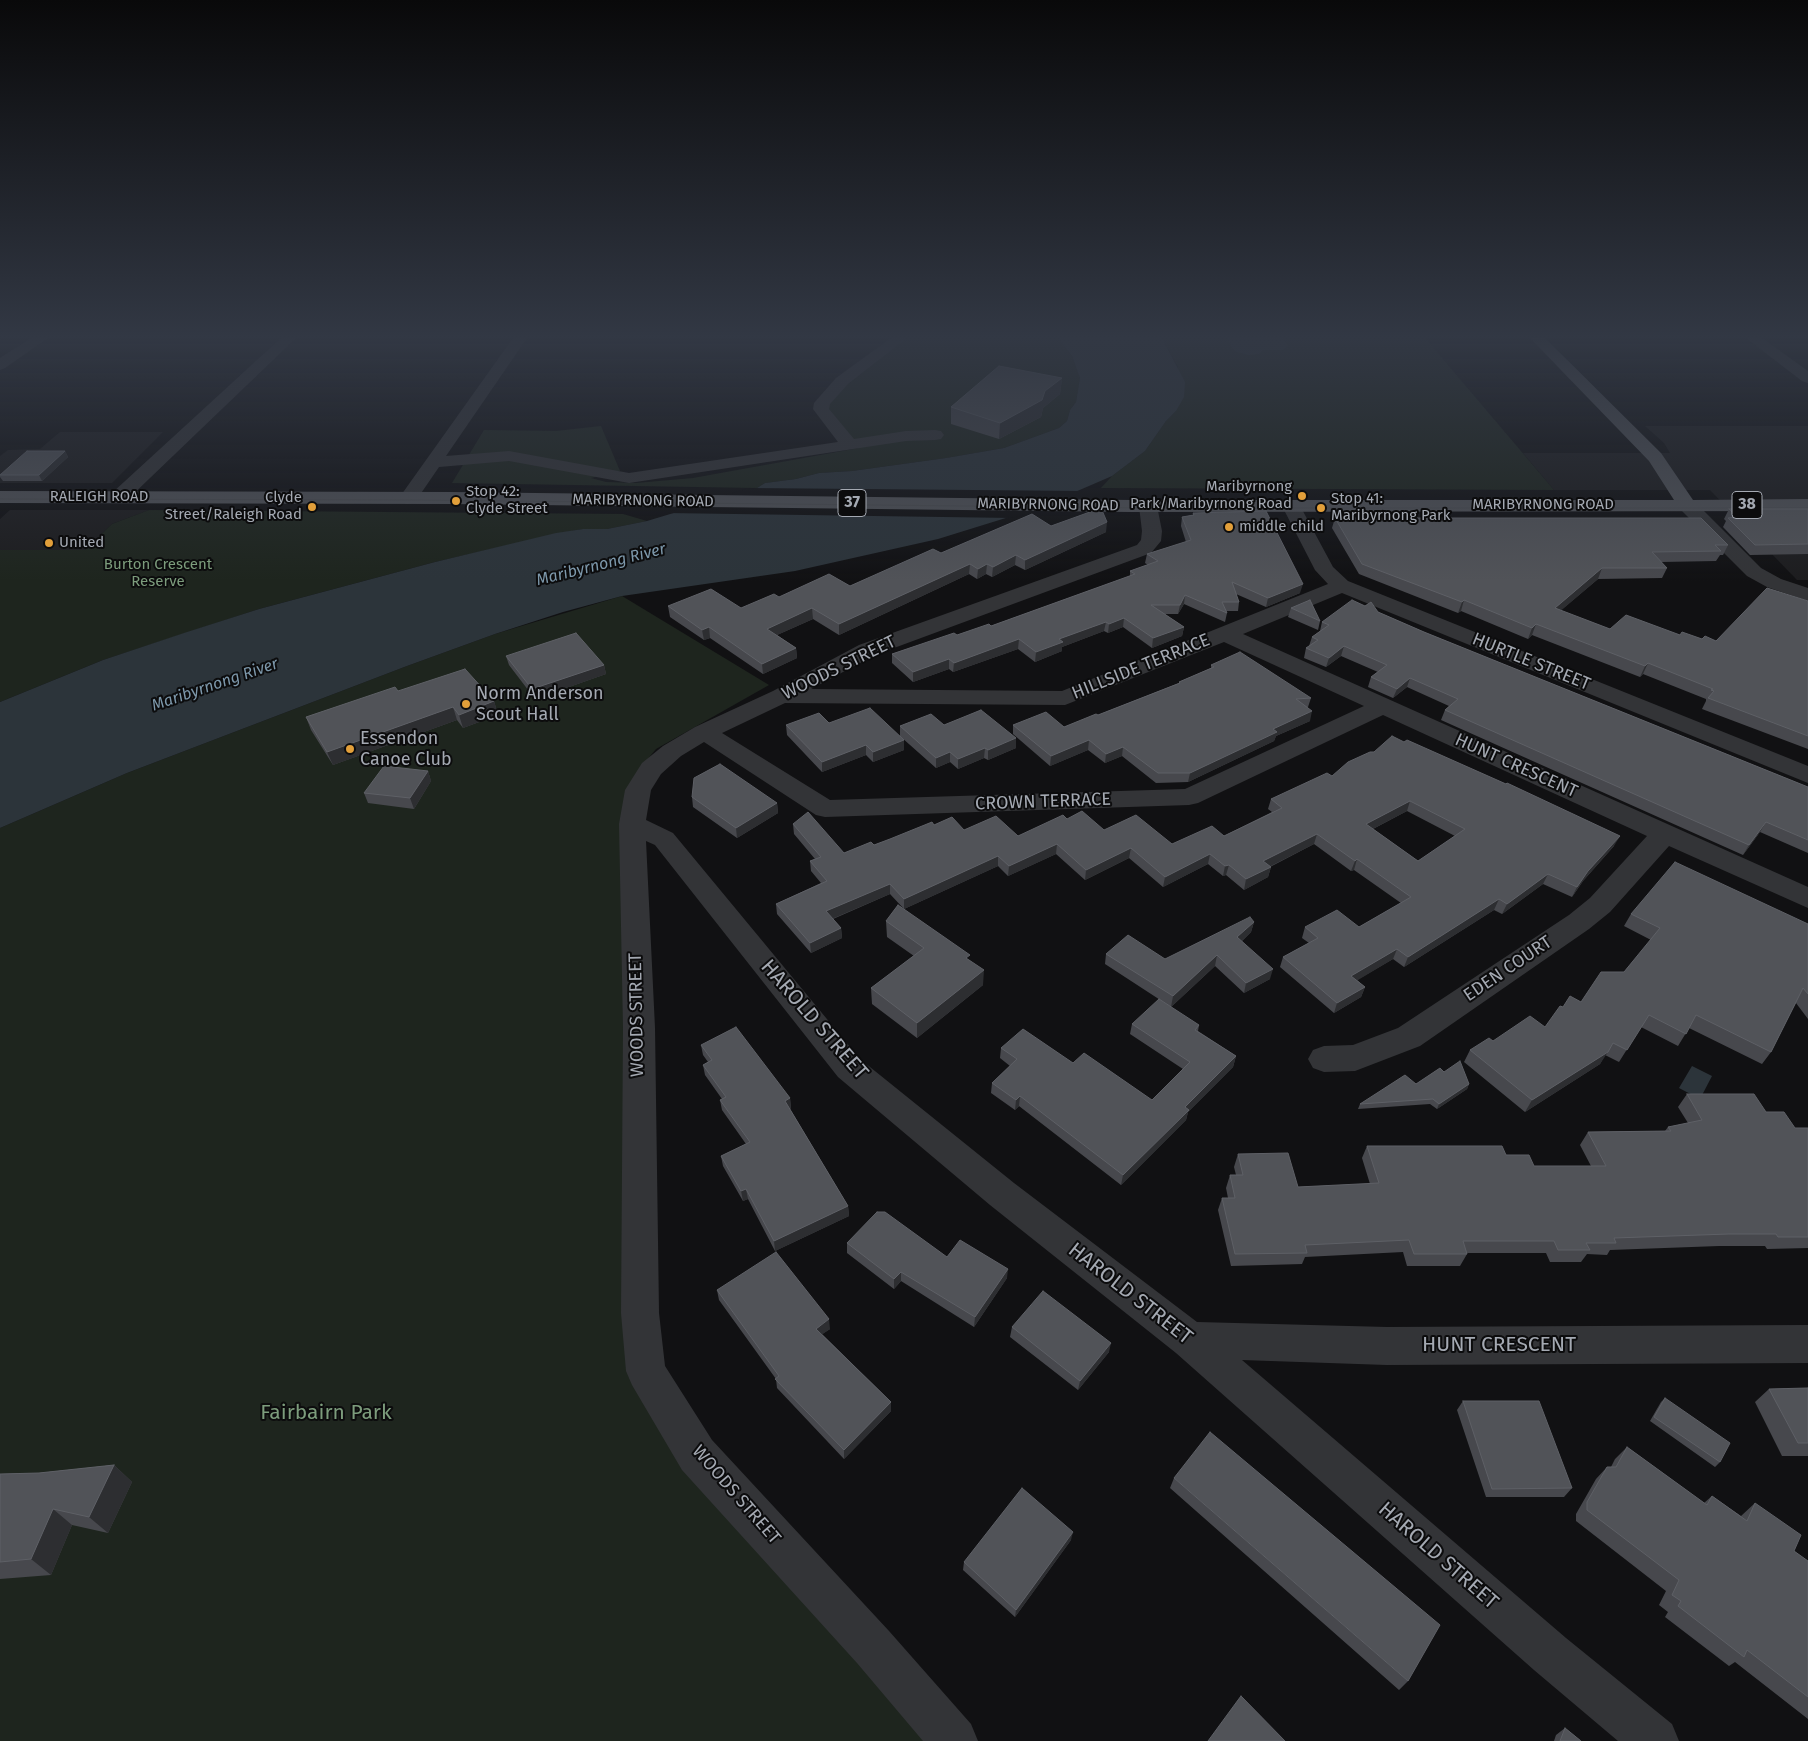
<!DOCTYPE html>
<html>
<head>
<meta charset="utf-8">
<style>
	body { margin:0 }
	canvas { display:block; background:#111113 }
</style>
</head>
<body>
<canvas width="1808" height="1741"></canvas>
<script>
const ctx = document.querySelector('canvas').getContext('2d');
ctx.lineJoin = 'round';
function fillPath(path, color) { ctx.fillStyle = color; ctx.fill(path, 'evenodd'); }
const poly = rows => new Path2D(rows.map(r => 'M' + r).join(''));
function trace(path, color, width, dash) { ctx.strokeStyle = color; ctx.lineWidth = width; ctx.lineCap = dash ? 'butt' : 'round'; ctx.setLineDash(dash || []); ctx.stroke(path); }
function drawText(font, color, halo, rows, align = 'center') {
  ctx.font = font + ' "Fira Sans",sans-serif'; ctx.lineWidth = 4; ctx.setLineDash([]); ctx.textBaseline = 'middle'; ctx.strokeStyle = halo; ctx.fillStyle = color; for (const [text, x, y, turn = 0] of rows) {
    ctx.save(); ctx.translate(x, y); ctx.rotate((+turn || 0) * Math.PI / 180); ctx.textAlign = isNaN(turn) ? turn : align; if (halo) ctx.strokeText(text, 0, 0); ctx.fillText(text, 0, 0); ctx.restore();
  }
}
fillPath(poly([
	[1645,426,1808,426,1808,580,1797,580,1710,490,1554,490,1523,453,1670,453,1664,443],
	[60,432,163,432,112,483,0,483,0,456,8,450,40,449],
	[10,510,149,510,112,524,85,550,0,550,0,519]
]), '#1d1d1f');
fillPath(poly([
	[906,338,1058,338,1072,356,1080,378,1076,402,1070,410,1067,421,1059,428,1004,448,946,458,852,471,819,473,796,479,765,483,757,488,452,483,484,430,556,431,601,426,620,471,591,478,606,482,636,483,693,478,859,448,829,413,829,404,838,392],
	[1162,338,1425,338,1554,490,1101,488,1112,476,1145,451,1166,421,1176,411,1178,367],
	[149,510,623,514,647,521,607,529,583,529,556,534,435,562,259,609,103,660,0,702,0,550,85,550,112,524],
	[622,596,769,685,656,749,641,767,642,1332,669,1400,964,1741,0,1741,0,828,127,773,407,666,495,634]
]), '#1e251e');
fillPath(poly([
	[1058,338,1162,338,1185,382,1184,397,1176,411,1166,421,1145,451,1112,476,1038,508,938,539,795,571,622,596,563,612,495,634,407,666,127,773,0,828,0,702,103,660,187,632,259,609,435,562,556,533,583,529,607,529,647,521,757,488,765,483,796,479,819,473,852,471,946,458,1004,448,1059,428,1067,421,1070,410,1076,402,1080,378,1072,356],
	[1227,338,1283,338,1288,346,1283,350,1263,350,1259,354,1249,355,1237,352,1232,348],
	[1692,1066,1712,1076,1700,1099,1679,1088]
]), '#2c343a');
fillPath(poly([
	[749,488,1084,491,1039,510,1013,518,666,513]
]), '#111113');
fillPath(poly([
	[31,338,48,338,5,368,0,370,0,358,31,338],
	[281,338,296,338,126,501,119,503,112,501,110,497,112,493,281,338],
	[513,338,527,338,446,456,509,451,629,473,838,442,813,409,814,403,836,378,891,338,907,338,848,384,830,404,829,409,854,439,906,431,935,430,941,431,944,435,941,439,935,440,906,441,629,483,509,461,439,467,415,502,408,504,401,502,399,498,513,338],
	[1746,338,1762,338,1808,371,1808,383,1802,381,1746,338],
	[1687,499,1694,501,1761,568,1781,579,1808,588,1808,601,1767,587,1747,576,1680,509,1678,505,1680,501,1687,499],
	[1148,500,1155,502,1157,506,1162,531,1161,541,1151,553,875,655,811,689,1062,691,1328,584,1315,570,1282,506,1284,502,1291,500,1298,502,1333,567,1348,581,1808,766,1808,783,1342,593,1243,634,1808,887,1808,908,1669,846,1610,912,1589,929,1420,1046,1355,1071,1324,1072,1313,1068,1308,1059,1313,1050,1324,1046,1353,1045,1398,1028,1569,915,1590,898,1647,836,1383,715,1198,803,1189,805,825,817,816,815,704,742,681,756,661,774,651,790,646,820,673,833,860,1059,1014,1183,1197,1322,1387,1327,1808,1325,1808,1363,1387,1365,1242,1360,1566,1638,1672,1724,1679,1741,1618,1741,1534,1670,1176,1353,990,1205,838,1077,655,845,646,841,655,1028,659,1313,665,1366,712,1440,889,1631,971,1724,978,1741,923,1741,857,1663,682,1470,632,1385,626,1371,621,1313,623,1028,619,824,625,790,642,763,663,746,695,727,773,691,859,645,1137,545,1141,540,1142,531,1139,506,1141,502,1148,500],
	[1224,642,1364,706,1185,789,830,800,722,733,785,703,1065,705,1224,642]
]), '#333437');
fillPath(poly([
	[1530,338,1545,338,1661,453,1693,500,1808,499,1808,511,1131,512,451,504,0,503,0,491,451,492,1131,500,1674,500,1649,461,1530,338]
]), '#4f5156');
trace(poly([
	[0,499,414,500,1149,508,1808,508]
]), '#4a4c50', 1);
fillPath(poly([
	[1062,378,1060,394,1043,408,1041,417,999,439,951,424,951,407],
	[65,451,68,457,42,481,3,481,0,477,0,474],
	[1729,509,1808,509,1808,554,1750,555,1723,527,1726,521,1724,519],
	[1193,513,1300,593,1266,607,1236,594,1239,602,1238,611,1226,611,1227,613,1225,622,1184,604,1178,614,1164,614,1184,627,1182,636,1152,648,1123,627,1108,633,1104,631,1062,647,1062,651,1035,662,1018,649,953,672,949,669,913,682,892,663,892,654,991,626,1130,576,1130,571,1148,565,1145,563,1147,554,1186,542,1181,526,1182,517,1193,515],
	[1335,518,1728,545,1723,555,1720,555,1716,561,1661,562,1667,568,1662,578,1598,579,1560,611,1610,629,1680,635,1702,639,1716,641,1808,601,1808,749,1702,709,1706,701,1706,699,1643,674,1640,677,1532,635,1528,639,1461,611,1458,613,1359,574,1332,528],
	[1051,526,1106,532,1025,570,1015,565,992,577,986,574,977,579,969,574,839,635,813,619,777,635,796,648,797,658,763,674,710,638,704,640,670,617,668,606,741,608,779,597,850,586,941,553],
	[1291,608,1320,621,1318,630,1288,617],
	[1378,612,1424,632,1808,787,1808,853,1760,832,1743,855,1441,720,1445,710,1449,706,1407,687,1393,698,1368,687,1371,677,1378,672,1341,656,1326,667,1304,658,1306,648,1309,646,1312,637,1320,631,1322,622],
	[506,656,604,665,606,674,535,699,509,665],
	[1211,665,1311,698,1308,707,1307,707,1310,721,1276,736,1274,741,1188,782,1156,783,1122,756,1105,763,1088,750,1050,766,1013,734,1013,725,1064,727,1098,715,1179,683,1179,682,1211,668],
	[398,691,494,701,498,715,463,728,457,720,333,765,311,730,306,717],
	[829,723,900,736,900,726,944,725,1016,748,988,760,984,758,958,769,950,762,936,768,901,737,904,750,873,762,866,755,822,772,787,735,786,725],
	[428,771,431,781,414,809,368,803,364,793],
	[1332,776,1614,846,1583,881,1572,897,1543,884,1502,914,1494,910,1404,967,1393,959,1357,980,1365,987,1361,997,1334,1013,1280,967,1283,957,1309,943,1302,938,1305,927,1359,927,1401,903,1354,870,1351,871,1314,844,1270,867,1271,867,1268,877,1244,890,1226,875,1223,876,1208,864,1163,887,1129,858,1085,880,1056,854,1008,876,998,866,904,909,890,894,833,919,841,928,842,938,811,953,777,914,776,904,821,883,811,871,810,861,815,859,794,834,793,824,844,853,874,845,934,825,964,830,1018,836,1067,819,1104,830,1172,844,1224,836,1272,812,1268,809,1271,799],
	[1407,811,1455,836,1418,861,1373,829],
	[692,797,777,803,778,813,737,838,693,807],
	[1631,914,1808,924,1808,1019,1796,1003,1771,1052,1762,1064,1689,1028,1678,1046,1641,1027,1619,1062,1605,1055,1600,1064,1525,1112,1464,1062,1470,1050,1493,1041,1545,1027,1563,1007,1581,1002,1624,972,1651,940,1624,926],
	[886,921,970,961,983,985,917,1038,872,1004,871,988,914,956,887,937],
	[1254,922,1251,932,1242,941,1270,979,1244,993,1215,966,1171,1007,1105,964,1106,954,1165,959],
	[1132,1024,1199,1025,1198,1031,1236,1056,1233,1067,1188,1112,1186,1120,1121,1185,1019,1106,1015,1110,991,1093,992,1083,1010,1066,1000,1058,1001,1048,1073,1063,1152,1100,1183,1069,1130,1034],
	[701,1045,790,1098,791,1109,790,1109,848,1206,849,1216,775,1251,748,1199,743,1201,723,1166,721,1156,746,1144,722,1110,720,1100,722,1099,705,1075,703,1065,708,1062,703,1055],
	[1444,1072,1469,1084,1467,1089,1437,1109,1430,1104,1358,1109,1360,1104,1416,1084],
	[1687,1094,1766,1112,1795,1128,1808,1128,1808,1248,1767,1249,1765,1246,1719,1246,1610,1250,1607,1255,1587,1254,1581,1262,1550,1262,1546,1253,1467,1253,1467,1254,1460,1266,1407,1266,1403,1252,1305,1257,1302,1264,1231,1266,1218,1210,1222,1198,1228,1198,1226,1188,1230,1175,1236,1175,1234,1167,1238,1154,1298,1187,1370,1184,1362,1158,1367,1146,1506,1155,1534,1166,1591,1166,1580,1145,1588,1132,1665,1131,1668,1127,1688,1123,1678,1107],
	[847,1243,947,1257,1007,1278,974,1327,901,1281,894,1289,847,1253],
	[717,1290,830,1329,822,1334,891,1402,891,1411,844,1459,777,1388,776,1379,719,1300],
	[1012,1327,1109,1352,1078,1390,1010,1337],
	[1808,1388,1808,1456,1782,1456,1755,1402,1769,1389],
	[1665,1398,1720,1462,1715,1467,1650,1421,1661,1402],
	[1463,1401,1572,1488,1564,1497,1486,1497,1457,1410],
	[1627,1447,1704,1503,1712,1496,1741,1516,1755,1503,1794,1551,1808,1561,1808,1719,1735,1662,1729,1666,1665,1617,1668,1612,1659,1605,1666,1591,1576,1521,1576,1514,1596,1479,1607,1467,1611,1467,1615,1459],
	[114,1465,132,1482,108,1533,72,1525,51,1575,0,1579,0,1474,39,1473],
	[1174,1478,1408,1681,1399,1690,1170,1488],
	[1071,1540,1015,1617,963,1570,964,1562],
	[1565,1728,1581,1741,1554,1741,1556,1735]
]), '#47484d');
fillPath(poly([
	[1062,378,1060,394,1043,408,1041,417,999,439,1000,423],
	[65,451,68,457,42,481,39,475],
	[1107,522,1106,532,1025,570,1025,560],
	[1016,555,1015,565,992,577,993,567],
	[970,564,969,574,839,635,839,624],
	[987,564,986,574,977,579,978,569],
	[1602,568,1598,579,1551,619,1555,608],
	[1303,584,1300,593,1266,607,1268,598],
	[1185,595,1184,604,1178,614,1180,605],
	[1464,600,1461,611,1458,613,1462,602],
	[812,608,813,619,768,639,767,629],
	[1124,618,1123,627,1108,633,1109,624],
	[1106,622,1104,631,1062,647,1062,651,1035,662,1036,652,1059,639],
	[1536,624,1532,635,1528,639,1532,628],
	[709,627,710,638,704,640,702,630],
	[1184,627,1182,636,1152,648,1153,638],
	[1019,639,1018,649,953,672,954,663],
	[1344,646,1341,656,1326,667,1329,658],
	[796,648,797,658,763,674,762,664],
	[949,659,949,669,913,682,913,672],
	[1648,663,1643,674,1640,677,1645,666],
	[604,665,606,674,535,699,532,689],
	[1410,678,1407,687,1393,698,1397,689],
	[494,701,498,715,463,728,459,715],
	[453,707,457,720,333,765,327,752],
	[1312,711,1310,721,1276,736,1274,741,1188,782,1190,773,1273,729],
	[1016,738,1016,748,988,760,988,750],
	[904,740,904,750,873,762,873,752],
	[1089,740,1088,750,1050,766,1051,756],
	[866,745,866,755,822,772,822,762],
	[1123,747,1122,756,1105,763,1106,754],
	[985,748,984,758,958,769,958,759],
	[950,752,950,762,936,768,936,758],
	[428,771,431,781,414,809,410,798],
	[1410,801,1407,811,1363,834,1366,824],
	[777,803,778,813,737,838,736,828],
	[1766,822,1760,832,1743,855,1749,845],
	[1317,834,1314,844,1261,871,1263,861],
	[1620,836,1614,846,1583,881,1572,897,1577,887,1588,871],
	[1057,844,1056,854,1008,876,1009,866],
	[1131,848,1129,858,1085,880,1086,870],
	[1210,854,1208,864,1163,887,1165,877],
	[998,856,998,866,904,909,904,899],
	[1357,859,1354,870,1351,871,1355,861],
	[1229,865,1226,875,1223,876,1225,866],
	[1271,867,1268,877,1244,890,1246,879],
	[1548,874,1543,884,1502,914,1507,904],
	[890,884,890,894,827,921,826,911],
	[1499,899,1494,910,1404,967,1408,957],
	[1254,922,1251,932,1235,947,1237,937],
	[841,928,842,938,811,953,810,943],
	[1397,949,1393,959,1348,986,1351,976],
	[1217,955,1215,966,1171,1007,1173,996],
	[1273,969,1270,979,1244,993,1246,983],
	[984,970,983,985,917,1038,917,1023],
	[1365,987,1361,997,1334,1013,1337,1003],
	[1608,1052,1600,1064,1525,1112,1532,1100],
	[1236,1056,1233,1067,1188,1112,1186,1120,1121,1185,1123,1175,1185,1107],
	[1469,1084,1467,1089,1437,1109,1439,1104],
	[1020,1096,1019,1106,1015,1110,1016,1100],
	[790,1098,791,1109,786,1111,785,1101],
	[746,1189,748,1199,743,1201,741,1191],
	[848,1206,849,1216,775,1251,774,1241],
	[1008,1269,1007,1278,974,1327,975,1317],
	[901,1272,901,1281,894,1289,894,1279],
	[829,1319,830,1329,817,1338,816,1329],
	[1111,1343,1109,1352,1078,1390,1080,1381],
	[891,1402,891,1411,844,1459,844,1450],
	[114,1465,132,1482,108,1533,89,1517],
	[53,1509,72,1525,51,1575,31,1559],
	[1073,1532,1071,1540,1015,1617,1016,1610]
]), '#2d2e31');
const building = poly([
	[999,366,1062,378,1045,391,1042,400,1000,423,951,407,999,366],
	[27,451,65,451,39,475,0,475,27,451],
	[1101,508,1107,522,1025,560,1016,555,993,567,987,564,978,569,970,564,839,624,812,608,767,629,796,648,762,664,709,627,702,630,668,606,711,589,741,608,774,594,779,597,829,574,850,586,933,549,941,553,1032,514,1051,526,1101,508],
	[1729,509,1808,509,1808,544,1755,545,1728,518,1737,517,1729,509],
	[1266,511,1303,584,1268,598,1232,582,1239,602,1222,602,1227,613,1185,595,1180,605,1151,605,1184,627,1153,638,1124,618,1109,624,1106,622,1059,639,1063,642,1036,652,1019,639,954,663,949,659,913,672,892,654,954,633,957,635,989,624,991,626,1135,574,1130,571,1158,561,1147,554,1191,540,1182,517,1194,515,1193,513,1266,511],
	[1335,518,1701,518,1728,545,1715,545,1721,551,1652,552,1667,568,1602,568,1555,608,1610,629,1626,615,1680,635,1682,632,1702,639,1705,636,1716,641,1767,588,1808,601,1808,736,1708,698,1714,691,1711,690,1713,689,1648,663,1645,666,1536,624,1532,628,1464,600,1462,602,1362,564,1335,518],
	[1310,600,1320,621,1291,608,1310,600],
	[1352,600,1365,606,1371,602,1378,612,1424,632,1808,787,1808,840,1766,822,1749,845,1445,710,1458,699,1410,678,1397,689,1371,677,1387,665,1344,646,1329,658,1306,648,1318,640,1312,637,1329,625,1322,622,1352,600],
	[576,633,604,665,532,689,506,656,576,633],
	[1240,652,1311,698,1296,699,1312,711,1273,729,1277,732,1190,773,1158,773,1123,747,1106,754,1089,740,1051,756,1013,725,1046,712,1064,727,1096,714,1098,715,1180,683,1179,682,1214,667,1211,665,1240,652],
	[465,669,494,701,459,715,453,707,327,752,306,717,395,687,398,691,465,669],
	[870,708,904,740,873,752,866,745,822,762,786,725,819,713,829,723,870,708],
	[981,710,1016,738,988,750,985,748,958,759,950,752,936,758,900,726,931,714,944,725,981,710],
	[1392,736,1404,742,1407,740,1506,784,1507,783,1620,836,1588,871,1577,887,1548,874,1507,904,1499,899,1408,957,1397,949,1351,976,1365,987,1337,1003,1283,957,1318,938,1305,927,1337,910,1359,927,1411,897,1357,859,1355,861,1317,834,1263,861,1271,867,1246,879,1229,865,1225,866,1210,854,1165,877,1131,848,1086,870,1057,844,1009,866,998,856,904,899,890,884,826,911,841,928,810,943,776,904,827,881,810,861,821,857,793,824,808,812,844,853,871,842,874,845,890,839,932,822,934,825,952,817,964,830,996,816,1018,836,1063,815,1067,819,1082,811,1104,830,1136,815,1172,844,1212,826,1224,836,1282,808,1271,799,1327,773,1332,776,1348,762,1370,752,1374,752,1392,736],
	[1410,801,1465,829,1418,861,1366,824,1410,801],
	[720,764,777,803,736,828,692,797,694,778,720,764],
	[384,766,428,771,410,798,364,793,384,766],
	[1675,862,1808,924,1808,994,1803,988,1771,1052,1696,1015,1686,1034,1649,1015,1627,1050,1613,1043,1608,1052,1532,1100,1470,1050,1489,1038,1493,1041,1530,1016,1545,1027,1560,1006,1563,1007,1570,996,1581,1002,1601,972,1624,972,1660,928,1631,914,1675,862],
	[898,905,970,955,966,958,984,970,917,1023,871,988,924,948,886,921,898,905],
	[1250,917,1254,922,1237,937,1273,969,1246,983,1217,955,1173,996,1106,954,1128,935,1165,959,1250,917],
	[1159,999,1199,1025,1195,1030,1236,1056,1185,1107,1189,1110,1123,1175,1020,1096,1016,1100,992,1083,1017,1059,1001,1048,1023,1029,1073,1063,1084,1053,1152,1100,1190,1062,1132,1024,1159,999],
	[736,1027,790,1098,785,1101,848,1206,774,1241,746,1189,741,1191,721,1156,750,1142,720,1100,726,1097,703,1065,712,1060,701,1045,736,1027],
	[1460,1061,1469,1084,1439,1104,1433,1099,1360,1104,1405,1075,1416,1084,1440,1068,1444,1072,1460,1061],
	[1687,1094,1754,1094,1766,1112,1784,1112,1795,1128,1808,1128,1808,1237,1778,1237,1776,1234,1729,1234,1614,1238,1616,1243,1586,1243,1590,1250,1558,1250,1554,1241,1463,1241,1467,1254,1414,1254,1409,1240,1305,1245,1307,1253,1235,1254,1222,1198,1235,1198,1230,1175,1243,1175,1238,1154,1288,1153,1298,1187,1379,1183,1367,1146,1502,1146,1506,1155,1529,1155,1534,1166,1606,1166,1588,1132,1671,1131,1668,1127,1702,1120,1687,1094],
	[877,1212,885,1212,947,1257,960,1240,1008,1269,975,1317,901,1272,894,1279,847,1243,877,1212],
	[776,1252,829,1319,816,1329,891,1402,844,1450,775,1379,779,1376,717,1290,776,1252],
	[1043,1291,1111,1343,1080,1381,1012,1327,1043,1291],
	[1808,1388,1808,1443,1798,1443,1769,1389,1808,1388],
	[1665,1398,1730,1443,1720,1462,1654,1417,1665,1398],
	[1463,1401,1539,1401,1572,1488,1492,1489,1463,1401],
	[1210,1432,1440,1625,1408,1681,1174,1478,1210,1432],
	[1627,1447,1707,1505,1712,1496,1747,1521,1755,1503,1801,1535,1794,1551,1808,1561,1808,1697,1747,1650,1744,1657,1678,1606,1681,1601,1672,1595,1679,1580,1587,1510,1587,1502,1607,1467,1616,1467,1627,1447],
	[114,1465,89,1517,53,1509,31,1559,0,1562,0,1474,39,1473,114,1465],
	[1022,1488,1073,1532,1016,1610,964,1562,1022,1488],
	[1241,1696,1285,1741,1208,1741,1241,1696],
	[1565,1728,1581,1741,1560,1741,1565,1728]
]);
fillPath(building, '#515358');
trace(building, '#5e6066', 1);
const sky = ctx.createLinearGradient(0, 0, 0, 581);
sky.addColorStop(0, '#09090a');
sky.addColorStop(0.58, '#323844');
sky.addColorStop(1, '#32384400');
ctx.fillStyle = sky;
ctx.fillRect(0, 0, 1808, 581);
for (const [x, y, r, color] of [
	[1302,496,5,"#e29f3a"],
	[456,501,5,"#e29f3a"],
	[312,507,5,"#e29f3a"],
	[1321,508,5,"#e29f3a"],
	[1229,527,5,"#e29f3a"],
	[49,543,5,"#e29f3a"],
	[466,704,5,"#e29f3a"],
	[350,749,5,"#e29f3a"]
]) { const dot = new Path2D(); dot.arc(x, y, r, 0, 2 * Math.PI); ctx.fillStyle = color; ctx.fill(dot); trace(dot, '#0c0c0d', 2); }
drawText('15px', '#a4a9b2', '#0c0c0d', [
	["Maribyrnong",1292,487,"right"],
	["Park/Maribyrnong Road",1292,504,"right"],
	["Stop 42:",466,492],
	["Clyde Street",466,509],
	["Clyde",302,498,"right"],
	["Street/Raleigh Road",302,515,"right"],
	["Stop 41:",1331,499],
	["Maribyrnong Park",1331,516],
	["middle child",1239,527],
	["United",59,543]
], 'left');
drawText('15px', '#a4a9b2', '#0c0c0d', [
	["RALEIGH ROAD",99,497],
	["MARIBYRNONG ROAD",643,501,1],
	["MARIBYRNONG ROAD",1048,505,1],
	["MARIBYRNONG ROAD",1543,505]
]);
drawText('15px', '#7c9c7c', '#0c0c0d', [
	["Burton Crescent",158,565],
	["Reserve",158,582]
]);
for (const [x, y, w] of [
	[852,503,28],
	[1747,505,30]
]) { const box = new Path2D(); box.roundRect(x - w / 2, y - 13.5, w, 27, 4); ctx.fillStyle = '#0c0c0d'; ctx.fill(box); trace(box, '#a4a9b2', 1); }
drawText('bold 16px', '#a4a9b2', null, [
	["37",852,503],
	["38",1747,505]
]);
drawText('italic 16px', '#7d98ab', '#0c0c0d', [
	["Maribyrnong River",601,565,-14],
	["Maribyrnong River",215,685,-19]
]);
drawText('18px', '#a4a9b2', '#0c0c0d', [
	["HURTLE STREET",1531,662,22],
	["HILLSIDE TERRACE",1141,667,-22],
	["WOODS STREET",839,668,-26],
	["HUNT CRESCENT",1516,766,24],
	["CROWN TERRACE",1043,802,-2],
	["EDEN COURT",1508,969,-34],
	["WOODS STREET",637,1015,-91],
	["WOODS STREET",736,1495,49]
]);
drawText('18px', '#a4a9b2', '#0c0c0d', [
	["Norm Anderson",476,694],
	["Scout Hall",476,715],
	["Essendon",360,739],
	["Canoe Club",360,760]
], 'left');
drawText('21px', '#a4a9b2', '#0c0c0d', [
	["HAROLD STREET",814,1020,49],
	["HAROLD STREET",1130,1294,38],
	["HUNT CRESCENT",1499,1345],
	["HAROLD STREET",1438,1556,41]
]);
drawText('21px', '#7c9c7c', '#0c0c0d', [
	["Fairbairn Park",326,1413]
]);
</script>
</body>
</html>
